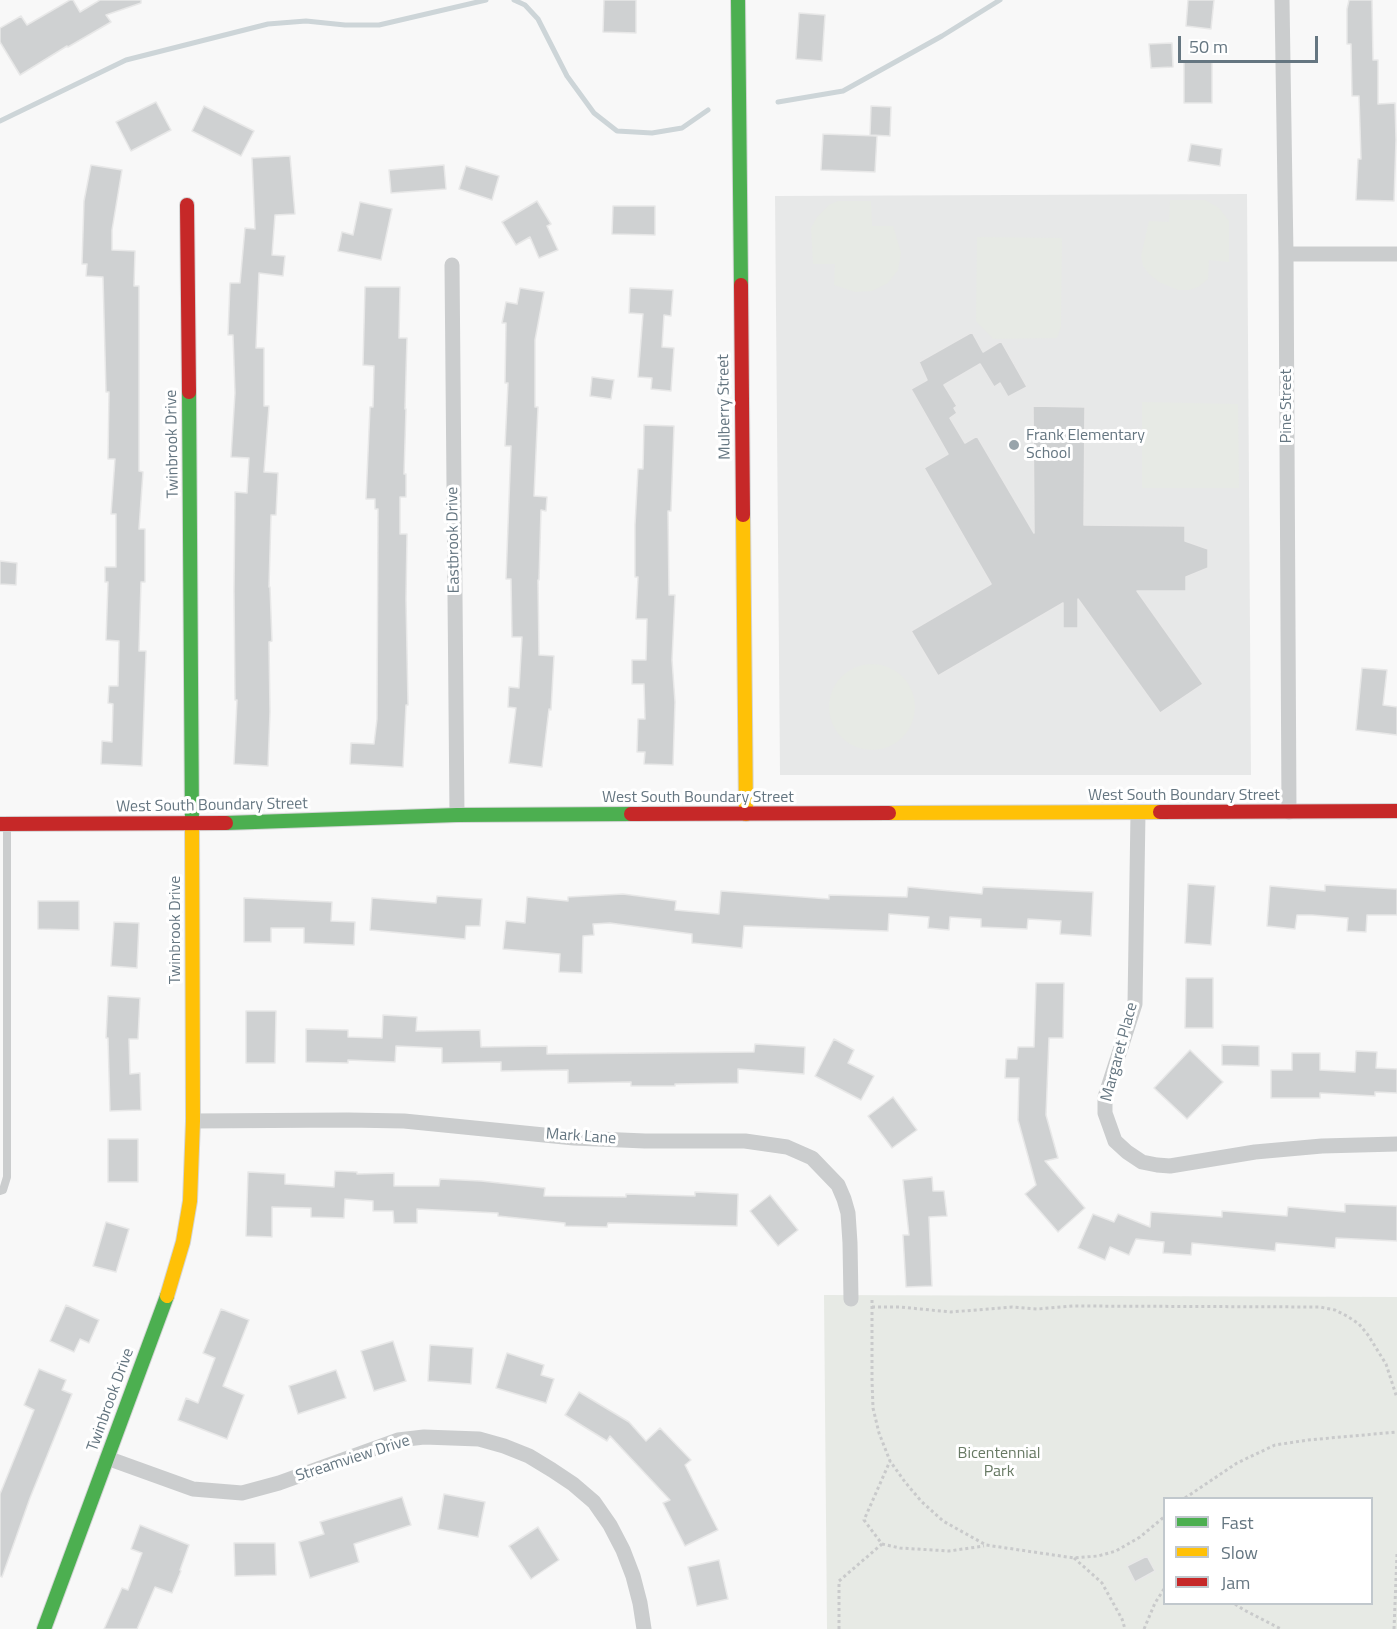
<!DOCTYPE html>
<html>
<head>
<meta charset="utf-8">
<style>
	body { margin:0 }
	#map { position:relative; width:1397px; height:1629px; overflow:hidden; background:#f8f8f8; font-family:"Titillium Web",sans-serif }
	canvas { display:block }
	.legend { position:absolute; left:1163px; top:1497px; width:210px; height:108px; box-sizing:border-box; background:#fff; border:2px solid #c1c8cd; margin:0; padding:8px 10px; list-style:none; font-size:18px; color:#657681 }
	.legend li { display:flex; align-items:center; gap:12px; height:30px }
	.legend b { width:30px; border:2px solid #c1c8cd }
	.scale { position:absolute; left:1178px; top:36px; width:140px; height:27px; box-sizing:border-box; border:3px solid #657681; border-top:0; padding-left:8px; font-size:18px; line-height:21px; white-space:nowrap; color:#657681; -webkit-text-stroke:4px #fff; paint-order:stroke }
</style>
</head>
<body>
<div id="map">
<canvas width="1397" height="1629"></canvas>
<ul class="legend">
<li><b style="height:8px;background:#4caf50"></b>Fast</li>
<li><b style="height:8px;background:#ffc107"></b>Slow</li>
<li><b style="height:8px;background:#c62828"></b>Jam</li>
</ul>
<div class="scale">50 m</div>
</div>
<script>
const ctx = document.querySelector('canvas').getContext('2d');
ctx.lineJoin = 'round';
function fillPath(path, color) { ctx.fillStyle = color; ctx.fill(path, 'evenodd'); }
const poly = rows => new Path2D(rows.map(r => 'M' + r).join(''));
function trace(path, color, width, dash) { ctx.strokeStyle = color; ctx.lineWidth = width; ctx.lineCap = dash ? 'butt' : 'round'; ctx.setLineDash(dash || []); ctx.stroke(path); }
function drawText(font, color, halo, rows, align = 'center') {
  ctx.font = font + ' "Titillium Web",sans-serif'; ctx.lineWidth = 6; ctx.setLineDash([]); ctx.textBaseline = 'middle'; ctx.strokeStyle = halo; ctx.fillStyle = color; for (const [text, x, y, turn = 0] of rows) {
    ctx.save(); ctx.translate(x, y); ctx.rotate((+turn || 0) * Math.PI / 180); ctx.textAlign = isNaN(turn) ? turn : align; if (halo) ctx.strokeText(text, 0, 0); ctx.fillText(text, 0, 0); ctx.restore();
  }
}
fillPath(poly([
	[1247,194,1251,775,780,775,775,196]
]), '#e7e8e8');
fillPath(poly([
	[1170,200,1205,200,1219,208,1229,221,1229,262,1209,260,1208,279,1198,287,1189,290,1178,290,1159,282,1149,274,1143,266,1141,256,1149,221,1169,222],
	[838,201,871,201,872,226,893,226,901,253,898,270,888,283,872,291,855,292,834,285,835,264,813,264,811,228,817,217,829,205],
	[977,237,1062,238,1061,327,1057,338,993,339,976,321],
	[1142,402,1238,404,1239,488,1142,488],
	'829 707a43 43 0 1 1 86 0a43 43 0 1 1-86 0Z',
	[824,1295,1397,1297,1397,1629,827,1629],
	[1164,1498,1372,1498,1372,1604,1164,1604]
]), '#e7eae5');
trace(poly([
	[514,0,525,5,538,19,567,76,594,113,617,131,652,133,682,128,708,110],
	[778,102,843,91,942,36,1000,0],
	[0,121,126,60,268,24,306,21,345,25,379,25,486,0]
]), '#cdd5d8', 5);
const building = poly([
	[70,0,73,0,80,12,100,0,141,0,141,3,106,15,111,22,68,47,67,46,20,75,0,42,0,28,21,16,27,25,70,0],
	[604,0,636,0,636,33,603,32,604,0],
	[1188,0,1214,0,1211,29,1186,26,1188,0],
	[1349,0,1372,0,1373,60,1378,60,1378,104,1395,103,1396,140,1394,201,1356,200,1358,159,1361,159,1359,96,1352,96,1351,44,1347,44,1347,9,1349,0],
	[799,13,825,15,822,61,796,59,799,13],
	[1172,43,1173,67,1151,68,1149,44,1172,43],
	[1184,62,1212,62,1212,103,1184,103,1184,62],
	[156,102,171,130,131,151,116,122,156,102],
	[204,106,254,131,241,156,192,131,204,106],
	[871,106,891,107,890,136,870,135,871,106],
	[823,134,877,136,875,172,821,170,823,134],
	[1191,144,1222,149,1220,166,1188,161,1191,144],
	[290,156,295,214,275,215,272,255,285,256,283,276,259,273,256,348,264,348,264,406,269,406,264,472,278,473,276,515,271,515,269,587,270,587,272,641,269,642,270,712,268,766,234,764,237,700,235,700,234,590,235,492,247,493,249,458,231,457,235,393,233,335,228,335,230,283,240,283,245,228,255,229,252,158,290,156],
	[91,165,122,170,112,230,112,250,135,251,134,286,139,286,139,471,143,472,139,529,145,529,145,582,141,582,139,651,146,651,142,766,101,764,102,741,112,742,113,704,108,703,109,686,118,686,119,641,106,640,108,582,105,582,105,567,116,567,116,514,111,514,115,459,108,459,109,392,106,392,103,277,86,276,87,264,82,264,84,201,91,165],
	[444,165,446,189,391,193,389,170,444,165],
	[466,166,499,176,492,200,459,189,466,166],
	[537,201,551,224,547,226,558,250,539,258,530,237,516,245,502,222,537,201],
	[360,202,392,209,381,260,338,251,342,232,353,235,360,202],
	[613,206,655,206,655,235,612,234,613,206],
	[365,287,400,287,399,338,407,338,405,409,406,409,404,474,406,474,406,497,400,497,400,534,407,534,406,599,408,705,406,705,403,767,350,764,351,743,374,744,377,719,378,509,375,509,375,499,366,499,370,407,373,407,374,366,363,365,365,287],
	[520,288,544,292,535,340,535,407,538,407,534,496,547,497,546,511,541,510,539,580,538,580,539,655,554,656,551,710,549,709,542,767,509,763,516,708,508,707,509,687,519,688,522,637,512,637,511,579,506,579,511,446,505,446,508,383,505,383,506,323,502,323,506,302,517,304,520,288],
	[630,288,673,290,671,316,664,315,662,347,674,348,671,391,651,389,652,378,638,377,643,314,629,313,630,288],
	[972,332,983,352,1001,341,1027,387,1008,397,1000,383,994,387,980,364,944,385,957,406,954,408,957,413,950,418,965,443,977,436,1034,533,1033,406,1085,407,1084,525,1185,526,1185,541,1208,549,1208,568,1186,577,1186,591,1137,591,1203,684,1160,713,1078,599,1078,628,1063,628,1063,603,938,676,911,631,991,584,924,468,948,454,911,389,927,380,919,362,972,332],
	[592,377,614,380,611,399,590,396,592,377],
	[644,425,674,426,671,511,668,511,669,595,675,595,672,660,675,702,673,765,644,764,645,752,637,752,638,719,645,719,644,684,632,684,632,660,646,660,647,619,636,619,638,577,635,577,635,525,638,469,643,469,644,425],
	[0,561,17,563,16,585,0,584,0,561],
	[1362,668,1387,670,1383,705,1397,707,1397,735,1356,730,1362,668],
	[1188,884,1215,886,1211,945,1185,943,1188,884],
	[1325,885,1397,889,1397,915,1367,915,1366,932,1347,931,1348,918,1312,915,1297,915,1295,929,1267,926,1270,886,1325,891,1325,885],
	[908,887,982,894,983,887,1093,892,1091,936,1060,934,1061,921,1028,919,1027,929,981,927,981,919,950,917,949,930,928,928,929,917,889,914,888,931,744,926,742,948,692,943,692,934,610,923,593,924,594,935,583,936,582,973,559,972,560,954,503,949,506,921,525,923,527,897,568,901,568,897,623,894,676,901,675,910,719,914,721,891,829,899,829,895,907,897,908,887],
	[437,896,482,899,480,926,466,926,465,939,370,930,372,898,436,903,437,896],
	[244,898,332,902,331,921,355,922,354,945,304,943,304,928,271,928,271,942,244,942,244,898],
	[38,901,79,901,79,930,38,929,38,901],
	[114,922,139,923,137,968,111,966,114,922],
	[1186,978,1213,978,1213,1028,1185,1028,1186,978],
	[1036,983,1064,983,1063,1038,1049,1038,1046,1115,1058,1158,1045,1161,1085,1208,1058,1232,1025,1194,1036,1185,1018,1120,1019,1078,1005,1078,1006,1059,1017,1059,1018,1047,1034,1047,1036,983],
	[108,996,140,998,138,1039,129,1039,130,1074,140,1073,141,1110,110,1111,108,1038,106,1038,108,996],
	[246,1011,276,1011,275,1063,246,1063,246,1011],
	[383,1015,417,1017,416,1031,480,1030,481,1047,547,1046,547,1054,754,1052,755,1044,805,1047,804,1074,738,1069,738,1083,675,1084,675,1086,631,1086,631,1082,568,1083,568,1070,501,1071,501,1062,442,1063,442,1048,396,1046,395,1062,348,1060,348,1063,306,1062,306,1029,348,1030,348,1037,382,1038,383,1015],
	[834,1039,854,1050,848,1063,874,1076,861,1100,815,1076,834,1039],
	[1222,1045,1259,1046,1259,1066,1222,1065,1222,1045],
	[1190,1050,1223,1082,1187,1119,1154,1088,1190,1050],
	[1356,1051,1377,1052,1376,1068,1397,1069,1397,1093,1375,1092,1375,1096,1320,1093,1320,1098,1271,1098,1271,1070,1292,1070,1292,1053,1320,1053,1320,1070,1355,1072,1356,1051],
	[893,1097,917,1130,892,1148,868,1116,893,1097],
	[108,1139,138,1139,138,1182,108,1182,108,1139],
	[335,1171,357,1172,357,1174,394,1173,394,1186,439,1186,440,1179,481,1181,545,1188,544,1196,626,1197,626,1194,695,1196,695,1192,738,1194,737,1226,608,1223,607,1227,565,1226,565,1223,498,1216,498,1213,417,1209,417,1223,394,1223,393,1211,373,1211,373,1201,345,1199,344,1218,311,1217,311,1208,272,1207,272,1237,246,1236,248,1172,285,1174,285,1184,334,1187,335,1171],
	[932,1177,933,1191,944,1191,947,1216,929,1217,932,1286,906,1287,903,1235,909,1235,903,1180,932,1177],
	[770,1195,798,1230,778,1246,750,1211,770,1195],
	[1345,1204,1397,1206,1397,1241,1336,1238,1335,1248,1276,1243,1275,1251,1192,1243,1191,1255,1163,1253,1164,1242,1136,1239,1129,1255,1110,1247,1105,1260,1078,1248,1093,1214,1114,1222,1118,1214,1150,1227,1151,1212,1222,1217,1222,1211,1287,1216,1288,1207,1345,1212,1345,1204],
	[106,1222,129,1229,116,1272,93,1266,106,1222],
	[66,1305,99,1320,89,1343,80,1339,74,1352,50,1341,66,1305],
	[221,1309,249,1320,223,1386,244,1395,227,1439,178,1420,186,1398,198,1403,215,1358,203,1353,221,1309],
	[393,1341,406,1381,374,1391,361,1351,393,1341],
	[430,1345,473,1348,471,1384,428,1381,430,1345],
	[507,1353,544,1365,541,1375,554,1379,546,1403,496,1388,507,1353],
	[39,1369,66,1380,62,1390,72,1394,30,1498,2,1577,0,1576,0,1494,34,1410,24,1405,39,1369],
	[336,1370,346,1398,298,1414,289,1386,336,1370],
	[579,1392,629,1422,646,1441,660,1428,691,1460,685,1465,718,1530,685,1546,663,1503,670,1500,610,1436,607,1441,565,1415,579,1392],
	[444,1494,485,1502,478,1537,438,1529,444,1494],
	[402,1497,411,1525,354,1544,359,1562,310,1578,299,1542,324,1534,320,1522,402,1497],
	[140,1525,189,1545,180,1570,181,1571,172,1593,155,1587,137,1629,104,1629,122,1588,128,1590,142,1553,131,1549,140,1525],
	[538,1527,559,1560,531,1579,509,1546,538,1527],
	[234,1543,275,1543,276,1575,235,1576,234,1543],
	[1147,1556,1155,1571,1135,1582,1127,1566,1147,1556],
	[719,1560,728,1599,697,1606,688,1567,719,1560]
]);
fillPath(building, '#cfd1d2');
trace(building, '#e8e8e8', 1.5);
const fast = poly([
	[738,0,741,285],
	[189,392,192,824],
	[226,823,457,815,631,814],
	[44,1629,167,1296]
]);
const slow = poly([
	[743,515,746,814],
	[889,813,1160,812],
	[167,1296,183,1242,190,1201,193,1121,192,824]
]);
const jam = poly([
	[187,205,189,392],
	[741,285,743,515],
	[1160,812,1397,811],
	[631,814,889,813],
	[0,824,226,823]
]);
trace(fast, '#d4d5d6', 16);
trace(slow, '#d4d5d6', 16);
trace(jam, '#d4d5d6', 16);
trace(poly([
	[872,1300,872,1380,873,1408,879,1433,890,1461,905,1482,921,1501,943,1521,986,1545,1074,1558,1098,1556,1116,1551,1140,1537,1164,1517],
	[872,1307,900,1307,951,1312,1012,1307,1038,1309,1073,1306,1320,1307,1335,1310,1347,1316,1359,1324,1368,1335,1386,1364,1397,1398],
	[1185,1498,1237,1463,1275,1445,1308,1440,1397,1432],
	[882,1544,900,1548,949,1551,984,1546],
	[1074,1558,1102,1583,1122,1619,1125,1629],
	[1235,1604,1244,1610,1281,1629],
	[839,1629,839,1581,882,1544,864,1520,890,1461],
	[1144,1629,1155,1603,1164,1589],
	[1394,1629,1397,1554]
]), '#c9cacb', 3, [3, 3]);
trace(poly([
	[0,1191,3,1190,7,1177,7,825]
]), '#cbcdce', 8);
trace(poly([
	[1282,0,1286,254,1289,812],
	[1286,254,1397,254],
	[452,265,457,815],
	[1138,813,1135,1004,1105,1097,1105,1113,1115,1141,1127,1152,1142,1162,1157,1165,1170,1166,1255,1152,1322,1146,1397,1144],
	[193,1121,348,1120,404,1121,574,1138,645,1141,745,1141,787,1147,812,1158,838,1185,844,1199,848,1213,850,1243,851,1299],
	[107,1458,193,1489,242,1493,279,1483,398,1440,424,1437,479,1439,504,1446,529,1456,552,1470,573,1484,594,1502,610,1525,623,1550,633,1576,640,1603,644,1629]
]), '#cbcdce', 15);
trace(fast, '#4caf50', 14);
trace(slow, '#ffc107', 14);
trace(jam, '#c62828', 14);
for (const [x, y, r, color] of [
	[1014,445,6,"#98a4ab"]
]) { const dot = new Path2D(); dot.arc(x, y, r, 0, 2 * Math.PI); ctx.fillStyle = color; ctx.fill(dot); trace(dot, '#fff', 2); }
drawText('16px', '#657681', '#fff', [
	["Pine Street",1287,406,-90],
	["Mulberry Street",725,407,-91],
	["Twinbrook Drive",173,444,-91],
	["Eastbrook Drive",454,540,-91],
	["West South Boundary Street",1184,796],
	["West South Boundary Street",698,798],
	["West South Boundary Street",212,806,-1],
	["Twinbrook Drive",176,930,-90],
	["Margaret Place",1120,1052,-75],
	["Mark Lane",581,1137,4],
	["Twinbrook Drive",111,1400,-70],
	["Streamview Drive",353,1459,-18]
]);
drawText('16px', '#657681', '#fff', [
	["Frank Elementary",1026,436],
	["School",1026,454]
], 'left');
drawText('16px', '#687a64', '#fff', [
	["Bicentennial",999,1454],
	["Park",999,1472]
]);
</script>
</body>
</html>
